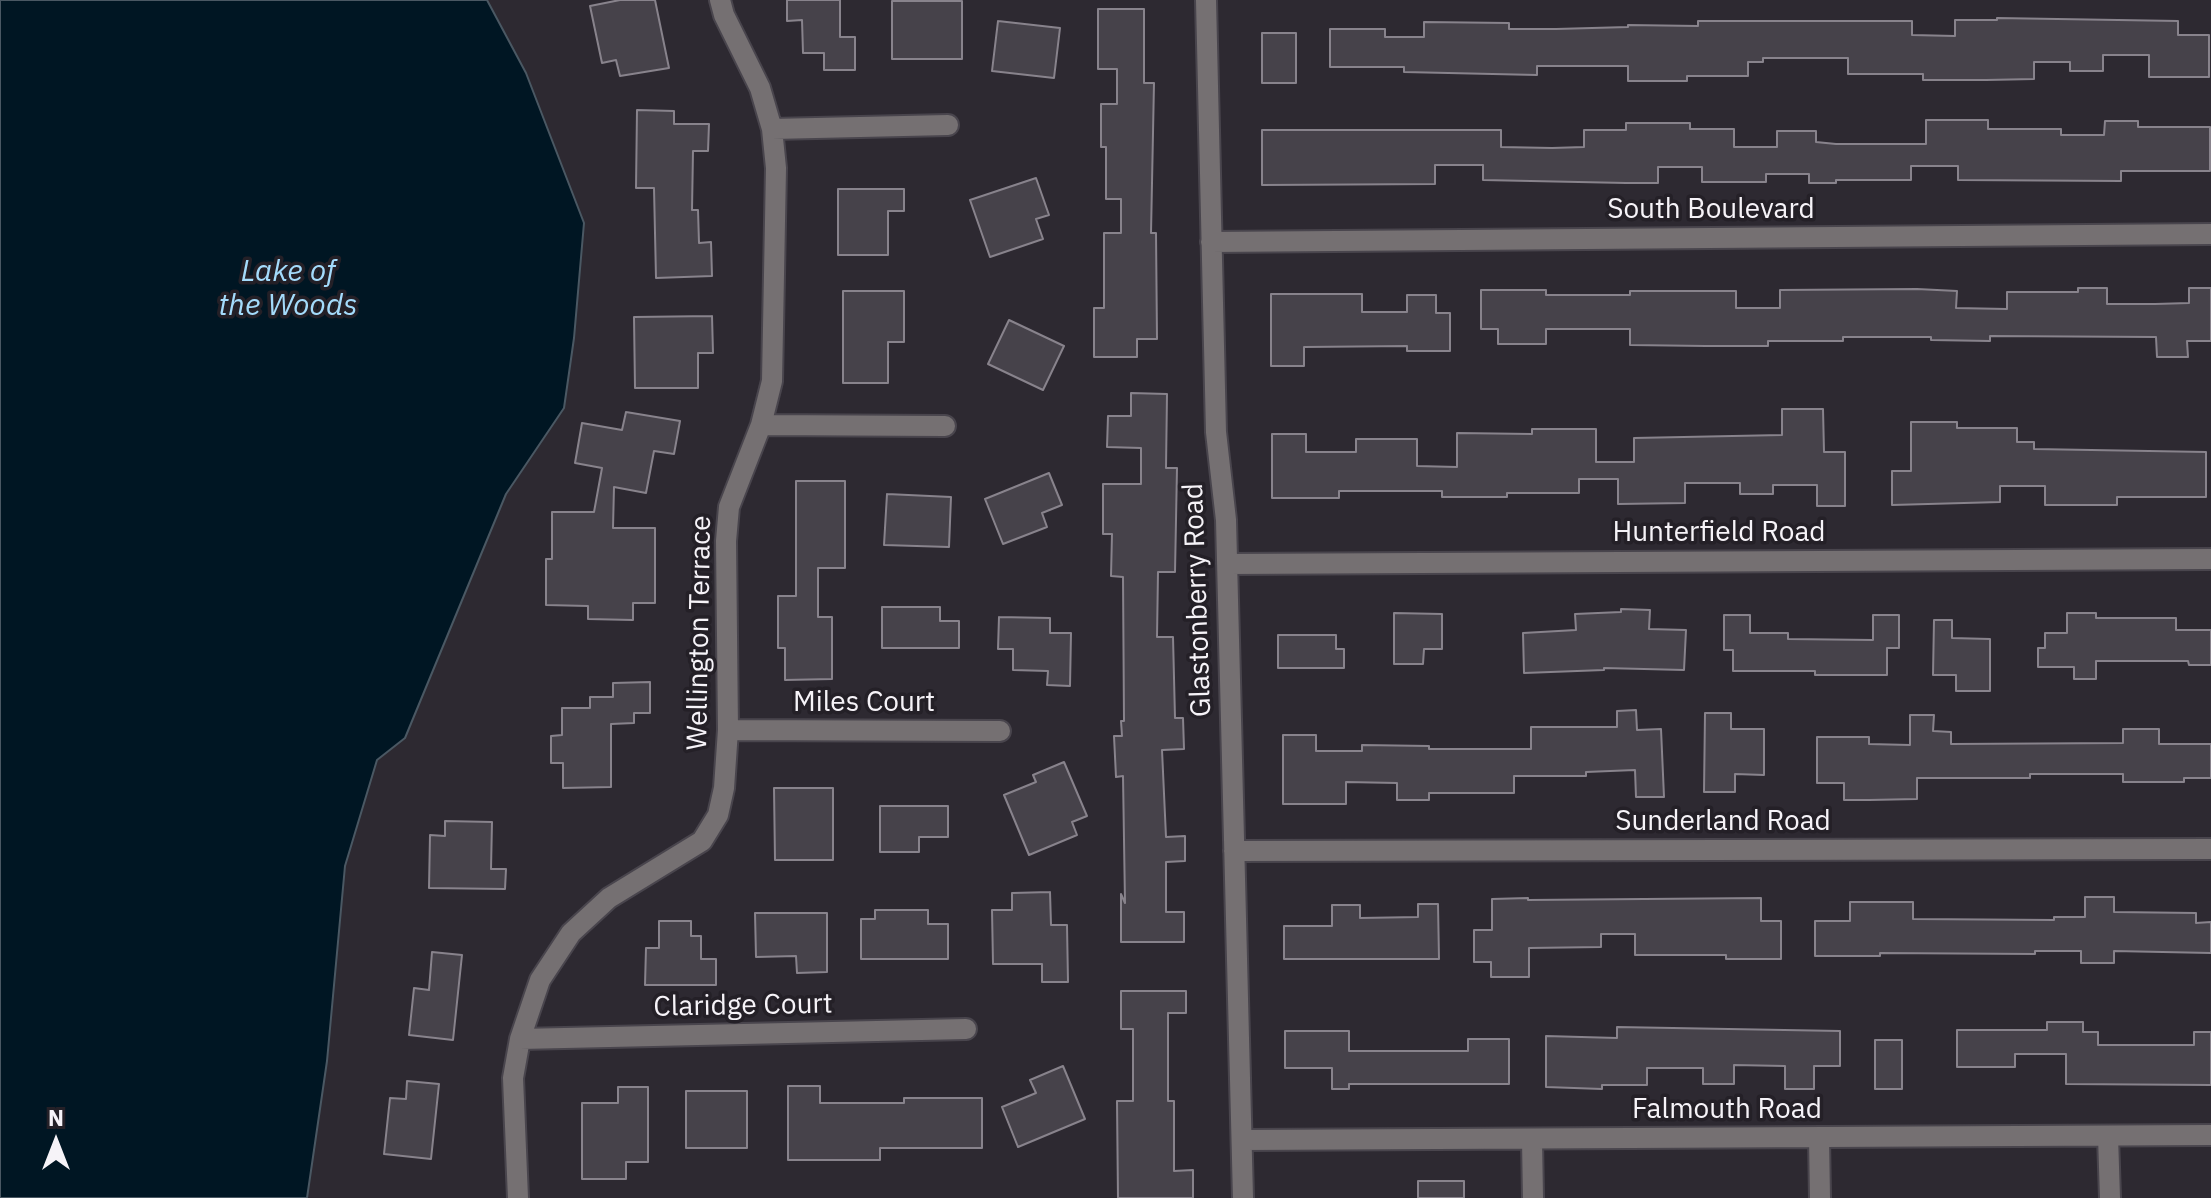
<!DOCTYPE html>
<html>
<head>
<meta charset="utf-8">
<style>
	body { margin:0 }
	#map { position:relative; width:2211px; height:1198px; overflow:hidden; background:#2d2931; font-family:"IBM Plex Sans",sans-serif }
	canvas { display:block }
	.north { position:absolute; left:16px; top:1102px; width:80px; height:80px; -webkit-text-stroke:6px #242027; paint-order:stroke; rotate:0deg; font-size:22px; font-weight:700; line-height:32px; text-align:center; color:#f6f3f8 }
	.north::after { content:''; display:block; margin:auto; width:28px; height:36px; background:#f6f3f8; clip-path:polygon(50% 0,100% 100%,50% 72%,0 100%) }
</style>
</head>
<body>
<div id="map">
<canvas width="2211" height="1198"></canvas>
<div class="north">N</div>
</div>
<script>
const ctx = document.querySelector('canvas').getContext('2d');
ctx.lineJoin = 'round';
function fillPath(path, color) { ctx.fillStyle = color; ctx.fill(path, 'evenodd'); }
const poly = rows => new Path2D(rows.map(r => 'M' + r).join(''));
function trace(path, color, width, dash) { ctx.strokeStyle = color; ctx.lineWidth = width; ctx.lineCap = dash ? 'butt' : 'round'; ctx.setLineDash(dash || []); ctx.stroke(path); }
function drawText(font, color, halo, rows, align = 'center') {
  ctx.font = font + ' "IBM Plex Sans",sans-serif'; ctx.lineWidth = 7; ctx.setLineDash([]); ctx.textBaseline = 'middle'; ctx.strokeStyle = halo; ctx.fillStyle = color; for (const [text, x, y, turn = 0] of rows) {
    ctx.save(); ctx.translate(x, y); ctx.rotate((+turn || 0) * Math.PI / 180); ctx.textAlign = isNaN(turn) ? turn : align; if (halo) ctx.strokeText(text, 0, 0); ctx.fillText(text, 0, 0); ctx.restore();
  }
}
const water = poly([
	[0,0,487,0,526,73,584,223,574,338,564,408,506,494,405,738,377,760,345,866,327,1061,307,1198,0,1198,0,0]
]);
fillPath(water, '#001623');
trace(water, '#4a5863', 2);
const building = poly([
	[620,0,655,0,669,68,620,76,616,60,602,63,590,6,620,0],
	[787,0,840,0,840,37,855,37,855,70,824,70,824,53,803,53,802,20,787,21,787,0],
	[892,1,962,1,962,59,892,59,892,1],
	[1098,9,1144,9,1144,83,1154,83,1151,233,1156,233,1157,339,1137,339,1137,357,1094,357,1094,308,1104,308,1104,233,1121,233,1121,199,1106,199,1106,147,1101,147,1101,104,1117,104,1117,69,1098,69,1098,9],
	[1997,18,2178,21,2178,35,2209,35,2209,77,2149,77,2149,55,2103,55,2103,71,2070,71,2070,62,2034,62,2034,79,1986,80,1923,80,1923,74,1848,74,1848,58,1763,58,1763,62,1748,62,1748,76,1687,76,1687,81,1628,81,1628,66,1537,66,1537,75,1404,72,1404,67,1330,67,1330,29,1385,29,1385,37,1424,37,1424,22,1509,23,1509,29,1556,29,1628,27,1628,25,1698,26,1698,21,1912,21,1912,35,1955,36,1955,20,1997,20,1997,18],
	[998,21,1060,28,1054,78,992,71,998,21],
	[1262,33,1296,33,1296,83,1262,83,1262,33],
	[637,110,674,111,674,124,709,124,708,151,693,151,692,210,698,210,699,243,711,242,712,276,656,278,654,188,636,188,637,110],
	[1926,120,1988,120,1988,129,2061,129,2061,135,2104,135,2105,121,2138,121,2138,127,2210,127,2210,171,2121,171,2121,181,1958,180,1958,166,1911,166,1911,180,1836,180,1836,183,1809,183,1809,174,1766,174,1766,182,1702,182,1702,167,1658,167,1658,183,1626,183,1483,180,1483,165,1435,165,1435,184,1262,185,1262,130,1501,130,1501,147,1552,148,1584,147,1584,130,1626,130,1626,123,1690,123,1690,129,1734,129,1734,147,1777,147,1777,131,1816,131,1816,142,1836,144,1926,144,1926,120],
	[1036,178,1049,215,1036,219,1043,239,990,257,970,200,1036,178],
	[838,189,904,189,904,211,888,211,888,255,838,255,838,189],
	[2078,288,2107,288,2107,304,2155,304,2189,303,2189,288,2211,288,2211,341,2187,341,2188,357,2157,357,2156,337,1990,336,1990,341,1931,340,1931,337,1843,337,1843,341,1768,341,1768,346,1706,346,1630,345,1630,329,1546,329,1546,344,1498,344,1498,329,1481,329,1481,290,1546,290,1546,295,1630,295,1630,291,1736,291,1736,308,1780,308,1780,290,1917,289,1957,291,1956,308,2007,309,2007,292,2078,292,2078,288],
	[843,291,904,291,904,342,888,342,888,383,843,383,843,291],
	[1271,294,1362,294,1362,312,1407,312,1407,295,1436,295,1436,313,1450,313,1450,351,1407,351,1407,346,1304,347,1304,366,1271,366,1271,294],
	[712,316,713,353,698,353,698,388,635,388,634,317,712,316],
	[1009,320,1064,346,1043,390,988,364,1009,320],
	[1131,393,1167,394,1166,468,1177,468,1175,572,1158,572,1157,637,1173,637,1175,718,1183,718,1184,749,1162,750,1166,837,1185,836,1185,861,1166,862,1166,912,1184,912,1184,942,1121,942,1121,894,1125,903,1123,776,1116,777,1114,736,1122,736,1121,721,1124,721,1123,577,1111,576,1112,534,1103,534,1103,484,1141,484,1141,448,1107,447,1108,416,1131,416,1131,393],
	[1782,409,1823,409,1824,452,1845,452,1845,506,1817,506,1817,485,1773,485,1773,494,1740,494,1740,483,1685,483,1685,503,1618,504,1618,479,1579,479,1579,493,1507,493,1507,497,1442,497,1442,491,1339,491,1339,498,1272,498,1272,434,1306,434,1306,452,1356,452,1356,439,1417,439,1417,466,1457,467,1457,433,1532,434,1532,429,1596,429,1596,462,1634,462,1634,438,1782,435,1782,409],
	[626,412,680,421,674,454,654,451,646,493,614,487,613,528,655,528,655,603,633,603,633,620,588,619,588,606,546,605,546,559,552,559,552,512,594,512,602,468,575,463,582,423,622,430,626,412],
	[1911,422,1957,422,1957,428,2017,428,2017,442,2034,442,2034,449,2206,452,2206,497,2117,497,2117,505,2045,505,2045,486,2000,486,2000,502,1892,505,1892,471,1911,471,1911,422],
	[1049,473,1062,505,1042,513,1047,527,1003,544,985,499,1049,473],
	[796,481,845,481,845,568,818,568,818,617,832,617,832,679,785,680,785,648,778,648,778,596,796,596,796,481],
	[887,494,951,497,949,547,884,545,887,494],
	[882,607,940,607,940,621,959,621,959,648,882,648,882,607],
	[1621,609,1650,610,1649,629,1686,630,1684,670,1604,668,1604,670,1524,673,1523,633,1576,630,1575,614,1621,612,1621,609],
	[1394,613,1442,614,1442,649,1424,649,1423,664,1394,664,1394,613],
	[2067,613,2096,613,2096,618,2176,618,2176,630,2211,630,2211,665,2189,665,2188,661,2096,661,2096,679,2074,679,2074,667,2038,667,2038,648,2045,648,2045,633,2067,633,2067,613],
	[1724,615,1750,615,1750,633,1788,633,1788,639,1873,640,1873,615,1899,615,1899,648,1887,648,1887,675,1815,675,1815,671,1733,671,1733,650,1724,650,1724,615],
	[999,617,1050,618,1050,633,1071,633,1070,686,1047,685,1048,671,1013,670,1013,649,998,649,999,617],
	[1934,620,1952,620,1952,638,1990,639,1990,691,1956,691,1956,675,1933,675,1934,620],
	[1278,635,1336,635,1336,649,1344,649,1344,668,1278,668,1278,635],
	[650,682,650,713,634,713,634,723,611,724,611,787,563,788,563,763,551,763,551,736,562,735,562,708,590,708,590,697,613,697,613,683,650,682],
	[1636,710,1637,730,1661,729,1664,797,1636,797,1635,770,1586,772,1586,776,1514,776,1514,793,1429,793,1429,800,1397,800,1397,783,1346,782,1346,804,1283,804,1283,735,1316,735,1316,751,1362,751,1362,745,1429,746,1429,749,1531,749,1531,727,1617,727,1617,711,1636,710],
	[1705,713,1731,713,1731,729,1764,729,1764,775,1735,774,1735,792,1704,792,1705,713],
	[1910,715,1934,715,1933,731,1951,732,1951,744,2123,743,2123,729,2159,729,2159,744,2211,744,2211,778,2184,778,2184,782,2123,782,2123,774,2030,774,2030,778,1917,778,1917,799,1869,800,1844,800,1844,783,1817,783,1817,737,1869,737,1869,744,1910,745,1910,715],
	[1064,762,1087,816,1072,822,1077,835,1029,855,1004,795,1036,782,1033,775,1064,762],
	[774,788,833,788,833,860,775,860,774,788],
	[880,806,948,806,948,837,919,837,919,852,880,852,880,806],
	[445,821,492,822,491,869,506,869,505,889,429,888,430,835,445,836,445,821],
	[1050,892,1051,925,1067,925,1068,982,1042,982,1042,964,993,964,992,910,1012,910,1012,893,1050,892],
	[2085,897,2114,897,2114,912,2196,913,2196,923,2211,922,2211,953,2114,951,2114,963,2081,963,2081,951,2035,951,2035,954,1880,953,1880,956,1815,956,1815,921,1850,921,1850,902,1913,902,1913,919,2054,920,2054,917,2085,917,2085,897],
	[1528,898,1528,900,1761,898,1761,921,1781,921,1781,959,1726,959,1726,955,1635,955,1635,934,1601,934,1601,947,1529,948,1529,977,1491,977,1491,962,1474,962,1474,930,1492,930,1492,899,1528,898],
	[1418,904,1438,904,1439,959,1284,959,1284,926,1332,926,1332,905,1360,905,1360,918,1418,917,1418,904],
	[875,910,928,910,928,924,948,924,948,959,861,959,861,919,875,919,875,910],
	[755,913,827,913,827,972,797,973,796,956,756,957,755,913],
	[659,921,691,921,691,936,701,936,701,959,716,959,716,985,645,985,646,948,659,948,659,921],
	[432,952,462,955,453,1040,409,1035,414,988,429,990,432,952],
	[1121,991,1186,991,1186,1013,1168,1013,1168,1101,1174,1101,1174,1171,1193,1170,1193,1198,1118,1198,1117,1101,1133,1101,1133,1029,1121,1029,1121,991],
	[2047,1022,2083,1022,2083,1032,2098,1032,2098,1045,2194,1045,2194,1032,2211,1032,2211,1085,2066,1084,2066,1054,2015,1054,2015,1067,1957,1067,1957,1030,2047,1030,2047,1022],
	[1617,1027,1840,1031,1840,1066,1814,1066,1814,1089,1785,1089,1785,1066,1734,1065,1734,1084,1703,1084,1703,1068,1647,1068,1647,1085,1602,1085,1602,1089,1546,1087,1546,1036,1617,1038,1617,1027],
	[1285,1031,1349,1031,1349,1051,1468,1051,1468,1039,1509,1039,1509,1084,1349,1084,1349,1089,1332,1089,1332,1068,1285,1068,1285,1031],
	[1875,1040,1902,1040,1902,1089,1875,1089,1875,1040],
	[1063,1066,1085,1119,1018,1147,1002,1107,1036,1093,1030,1080,1063,1066],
	[407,1081,439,1084,431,1159,384,1154,390,1098,406,1099,407,1081],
	[788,1086,820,1086,820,1103,904,1103,904,1098,982,1098,982,1148,880,1148,880,1160,788,1160,788,1086],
	[618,1087,648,1087,648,1162,626,1162,626,1179,582,1179,582,1103,618,1103,618,1087],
	[686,1091,747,1091,747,1148,686,1148,686,1091],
	[1418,1181,1464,1181,1464,1198,1418,1198,1418,1181]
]);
fillPath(building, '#46424a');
trace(building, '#88838c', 2);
const minor = poly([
	[1206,0,1216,432,1226,520,1243,1198],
	[772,129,948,125],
	[1211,242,2211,234],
	[761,425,945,426],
	[1227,564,2211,559],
	[728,730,1000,731],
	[1234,851,2211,849],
	[520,1039,966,1029],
	[2108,1136,2110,1198],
	[1819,1137,1820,1198],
	[1532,1139,1533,1198],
	[1243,1140,2211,1135],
	[518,1198,513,1078,520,1039,540,980,571,933,609,898,702,841,718,815,724,788,728,730,726,541,729,507,761,425,772,381,776,168,772,129,760,88,724,15,720,0]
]);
trace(minor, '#49454d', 24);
trace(minor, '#757072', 20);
drawText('28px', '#f6f3f8', '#242027', [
	["South Boulevard",1711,210],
	["Hunterfield Road",1719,533],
	["Glastonberry Road",1198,600,-92],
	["Wellington Terrace",700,633,-89],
	["Miles Court",864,703],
	["Sunderland Road",1723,822],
	["Claridge Court",743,1006,-1],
	["Falmouth Road",1727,1110]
]);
drawText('italic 30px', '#a4dbfb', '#242027', [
	["Lake of",288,272],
	["the Woods",288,306]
]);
</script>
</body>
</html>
